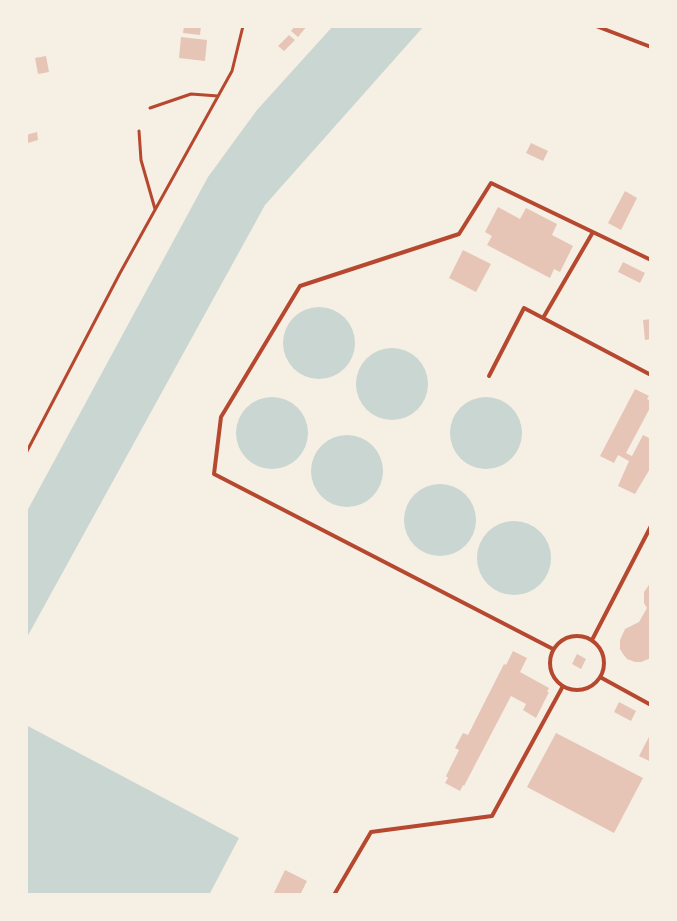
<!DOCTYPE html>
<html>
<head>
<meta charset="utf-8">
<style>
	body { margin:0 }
	#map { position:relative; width:677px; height:921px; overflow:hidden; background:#f6efe4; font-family:Jost,sans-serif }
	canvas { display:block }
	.frame { position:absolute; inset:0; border:28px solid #f6efe4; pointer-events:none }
</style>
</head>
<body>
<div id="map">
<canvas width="677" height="921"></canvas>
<div class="frame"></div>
</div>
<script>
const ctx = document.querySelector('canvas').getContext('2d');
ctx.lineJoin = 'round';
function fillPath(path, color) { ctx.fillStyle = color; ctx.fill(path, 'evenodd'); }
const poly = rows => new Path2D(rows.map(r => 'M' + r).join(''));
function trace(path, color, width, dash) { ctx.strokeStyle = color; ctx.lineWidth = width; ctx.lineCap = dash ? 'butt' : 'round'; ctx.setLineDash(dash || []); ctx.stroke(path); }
fillPath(poly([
	[333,26,424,26,265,205,26,639,26,513,208,177,257,110],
	'283 343a36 36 0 1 1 72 0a36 36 0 1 1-72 0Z',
	'356 384a36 36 0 1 1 72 0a36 36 0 1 1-72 0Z',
	'450 433a36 36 0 1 1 72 0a36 36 0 1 1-72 0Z',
	'236 433a36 36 0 1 1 72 0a36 36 0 1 1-72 0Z',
	'311 471a36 36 0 1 1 72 0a36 36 0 1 1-72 0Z',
	'404 520a36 36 0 1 1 72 0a36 36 0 1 1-72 0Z',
	'477 558a37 37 0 1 1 74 0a37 37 0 1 1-74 0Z',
	[26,725,239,838,209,895,26,895]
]), '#c9d6d2');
fillPath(poly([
	[184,26,201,26,200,35,183,33],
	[295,26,307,26,298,37,291,31],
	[289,35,295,40,284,51,278,46],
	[181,37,207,40,205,61,179,58],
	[46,56,49,72,38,74,35,58],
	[37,132,38,140,28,143,26,135],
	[531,143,548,151,543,161,526,153],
	[625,191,637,198,621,230,608,223],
	[498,207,520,219,526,208,557,224,552,235,573,246,560,272,554,269,550,278,487,245,492,236,485,232],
	[463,250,491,264,476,292,449,278],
	[623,262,645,273,640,283,618,272],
	[651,319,651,339,645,340,643,320],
	[635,389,649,396,647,399,651,401,651,406,626,453,632,456,643,435,651,439,651,467,635,494,618,486,629,461,618,455,614,463,600,456],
	[651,582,651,658,641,662,635,662,627,659,623,654,620,649,620,640,625,629,639,622,647,608,644,603,644,592],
	[513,651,527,658,520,672,549,688,547,692,549,692,536,718,523,710,526,704,511,696,464,786,463,785,460,791,445,783,448,778,446,776,459,750,455,748,463,733,468,735,504,664,506,665],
	[577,654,586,659,581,669,572,664],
	[619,702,636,711,631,721,614,712],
	[556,733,643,778,614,833,527,787],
	[651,733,651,762,639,756],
	[285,870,307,881,300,895,273,895]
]), '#e6c5b7');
trace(poly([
	[150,108,191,94,218,96],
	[139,131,141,160,155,209],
	[26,453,120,273,232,71,243,26]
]), '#b5482f', 3);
trace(poly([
	[596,26,651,47],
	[593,232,543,318,651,375],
	[489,376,524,308,543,318],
	'550 663a27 27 0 1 1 54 0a27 27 0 1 1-54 0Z',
	[592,640,651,526],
	[553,649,214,474,221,417,300,286,459,234,491,183,651,260],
	[600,677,651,705],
	[334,895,371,832,492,816,563,686]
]), '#b5482f', 4);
</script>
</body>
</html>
